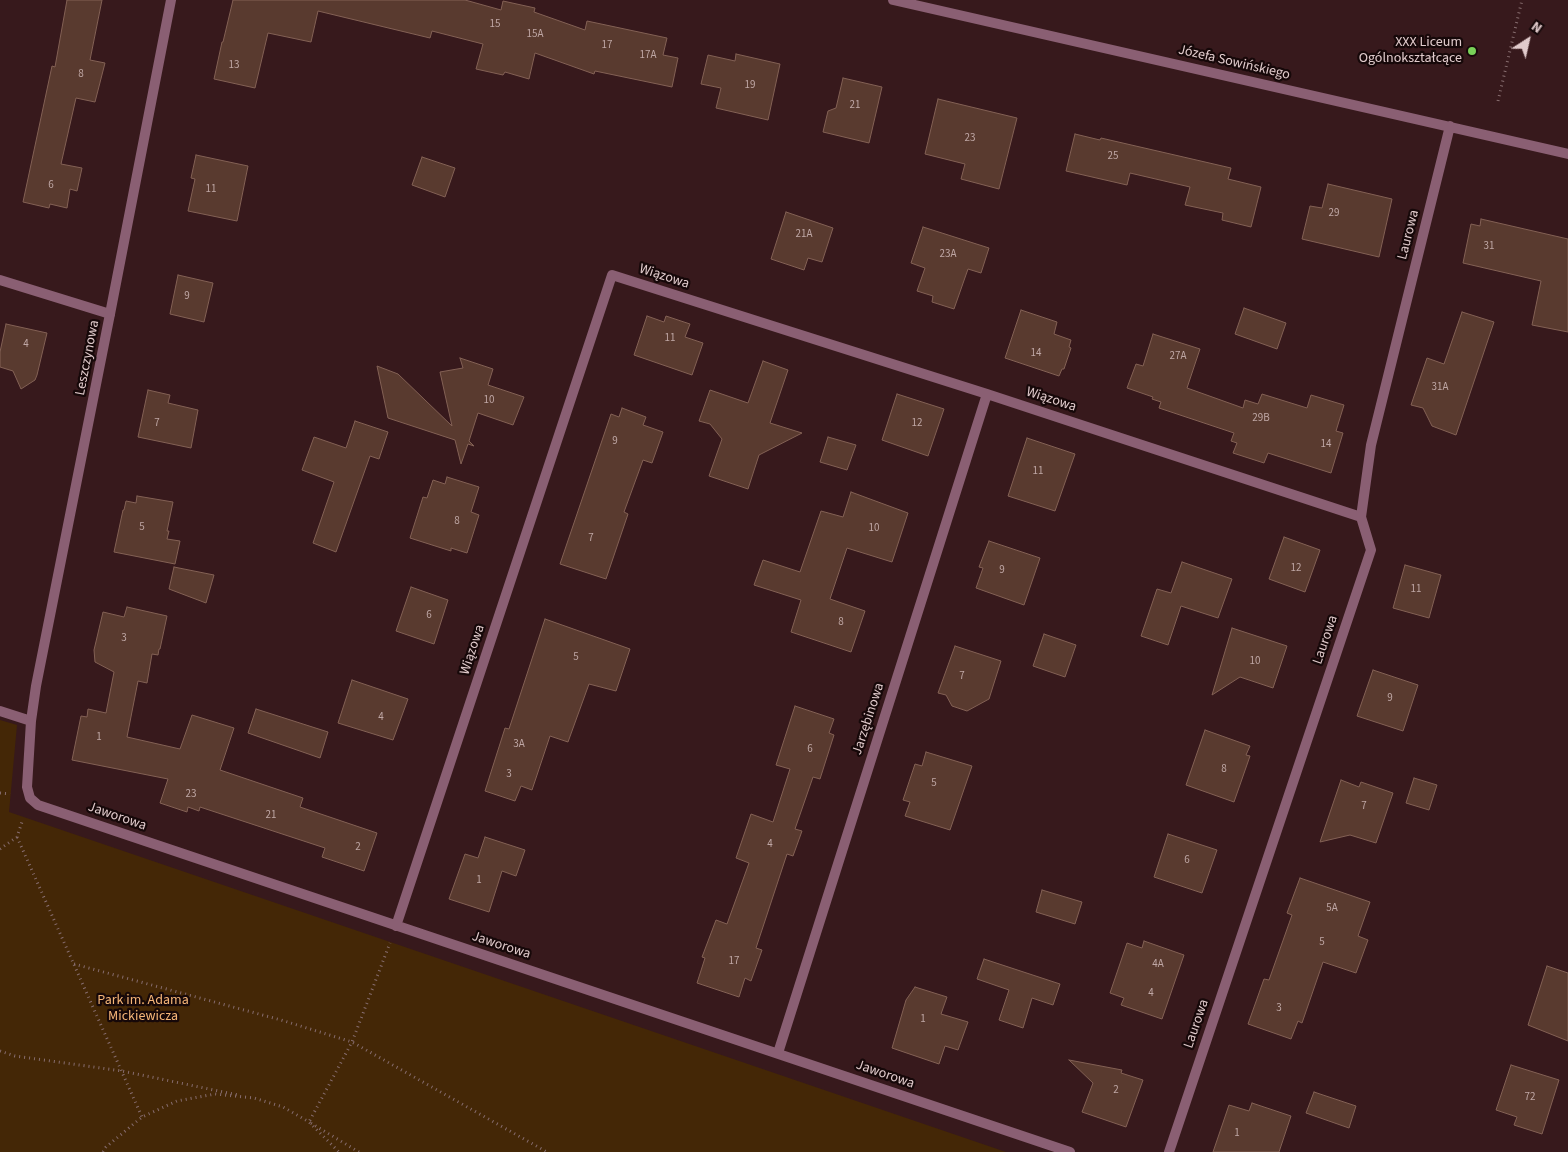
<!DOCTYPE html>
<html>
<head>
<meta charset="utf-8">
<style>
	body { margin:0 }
	#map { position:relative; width:1568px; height:1152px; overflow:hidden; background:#37191c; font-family:"Source Sans 3",sans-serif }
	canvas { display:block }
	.north { position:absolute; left:1503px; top:15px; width:50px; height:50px; -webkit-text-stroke:4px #160809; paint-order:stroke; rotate:35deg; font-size:14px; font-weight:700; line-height:20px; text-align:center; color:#e1cbcc }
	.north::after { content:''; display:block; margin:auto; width:18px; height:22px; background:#e1cbcc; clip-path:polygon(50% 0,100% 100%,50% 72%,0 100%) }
</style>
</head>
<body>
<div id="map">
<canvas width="1568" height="1152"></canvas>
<div class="north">N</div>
</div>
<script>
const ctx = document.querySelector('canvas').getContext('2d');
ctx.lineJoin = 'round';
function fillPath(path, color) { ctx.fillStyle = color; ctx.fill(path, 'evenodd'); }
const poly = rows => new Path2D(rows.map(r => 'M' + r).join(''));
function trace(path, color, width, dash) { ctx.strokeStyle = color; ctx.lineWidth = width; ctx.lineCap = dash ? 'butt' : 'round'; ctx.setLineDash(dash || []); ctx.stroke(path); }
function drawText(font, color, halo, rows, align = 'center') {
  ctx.font = font + ' "Source Sans 3",sans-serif'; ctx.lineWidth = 4.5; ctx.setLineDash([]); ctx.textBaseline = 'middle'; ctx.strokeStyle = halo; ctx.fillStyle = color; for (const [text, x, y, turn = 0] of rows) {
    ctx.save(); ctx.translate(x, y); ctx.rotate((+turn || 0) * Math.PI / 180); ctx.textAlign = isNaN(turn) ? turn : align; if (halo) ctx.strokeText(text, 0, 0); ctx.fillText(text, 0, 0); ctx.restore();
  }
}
fillPath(poly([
	[0,720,17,725,9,812,1006,1152,0,1152]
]), '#442706');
const building = poly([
	[67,0,102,0,90,60,105,63,95,102,76,98,61,164,82,168,77,191,70,189,67,208,50,204,49,208,23,202,52,66,55,67,67,0],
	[233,0,465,0,501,10,503,1,535,8,534,12,585,30,587,21,667,38,663,55,678,58,672,87,595,71,594,74,535,53,529,79,505,72,503,75,476,69,483,44,432,31,430,38,318,11,311,42,268,33,255,88,214,79,222,42,223,42,233,0],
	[736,54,780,64,768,120,716,108,721,88,701,84,708,55,735,61,736,54],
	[843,78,882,87,869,143,823,132,828,111,836,108,843,78],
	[938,99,1017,118,999,189,961,179,965,164,925,154,938,99],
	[1075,134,1100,140,1101,138,1231,168,1228,179,1261,187,1251,227,1222,220,1223,213,1185,205,1190,187,1130,173,1127,185,1066,171,1075,134],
	[196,155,248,166,237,221,188,211,195,179,191,178,196,155],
	[422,157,455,168,445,197,412,185,422,157],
	[1328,184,1392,199,1379,257,1302,239,1310,206,1322,208,1328,184],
	[786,212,833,228,822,262,808,258,804,270,771,259,786,212],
	[1481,219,1568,239,1568,332,1532,325,1541,281,1463,263,1471,224,1480,226,1481,219],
	[923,227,989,248,981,273,968,269,954,309,932,302,933,296,917,291,925,268,911,263,923,227],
	[178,275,213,283,204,322,170,314,178,275],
	[1244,308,1286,323,1277,349,1235,334,1244,308],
	[1021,310,1057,322,1054,334,1071,340,1069,347,1071,348,1064,369,1062,369,1059,376,1005,358,1021,310],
	[1462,312,1494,322,1456,435,1432,426,1423,408,1411,405,1427,358,1444,364,1462,312],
	[647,316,664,322,666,316,690,324,685,337,703,343,692,375,634,355,647,316],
	[6,324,47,333,37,375,35,380,21,389,13,371,0,367,0,352,6,324],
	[1153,334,1200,349,1187,388,1243,408,1245,400,1258,404,1262,394,1307,408,1311,395,1344,405,1336,431,1343,433,1331,473,1268,453,1264,463,1233,453,1237,443,1231,441,1234,433,1159,408,1161,402,1152,399,1153,397,1127,388,1136,364,1143,366,1153,334],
	[460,358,493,369,488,385,524,397,513,425,478,413,469,441,474,446,468,444,461,464,455,440,388,418,377,366,398,374,452,426,440,372,463,368,460,358],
	[763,361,788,370,770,423,802,433,759,455,748,489,709,476,722,439,710,424,699,421,710,390,748,403,763,361],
	[148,390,170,395,168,403,198,410,191,448,138,437,148,390],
	[897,394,944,409,928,456,882,440,897,394],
	[622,408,646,417,643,425,663,432,652,463,643,460,624,512,628,514,606,579,560,564,611,414,619,417,622,408],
	[355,421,388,432,379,459,370,456,336,552,313,543,334,482,302,470,314,437,346,448,355,421],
	[828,437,856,445,847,470,820,462,828,437],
	[1027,438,1075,454,1055,511,1008,496,1027,438],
	[447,477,479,487,471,512,479,515,467,553,451,548,451,551,410,538,423,497,427,498,433,480,445,484,447,477],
	[851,492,908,513,892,562,847,548,830,599,865,611,851,652,791,632,801,600,754,585,763,560,800,572,821,511,843,517,851,492],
	[137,496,173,502,167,531,169,531,167,539,180,541,175,564,114,552,123,510,124,510,126,501,136,503,137,496],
	[1284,537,1320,550,1305,592,1269,579,1284,537],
	[989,541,1040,558,1024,605,976,588,983,568,979,567,989,541],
	[1182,562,1232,579,1218,618,1181,606,1168,645,1141,636,1157,589,1171,593,1182,562],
	[1405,565,1441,575,1429,618,1393,608,1405,565],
	[174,567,214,575,206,603,169,589,174,567],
	[411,587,448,600,434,644,396,631,411,587],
	[127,607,167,616,160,649,159,649,158,655,152,654,147,683,138,681,127,737,180,749,192,715,234,728,220,770,303,798,300,807,377,833,364,871,322,857,325,848,267,829,200,807,199,811,188,807,187,812,160,803,168,779,72,760,81,716,87,717,88,709,106,713,114,672,95,662,94,650,103,612,124,617,127,607],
	[545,619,630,649,616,691,589,684,568,742,550,736,532,790,521,786,515,801,485,791,505,728,509,729,545,619],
	[1232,628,1287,646,1273,688,1240,677,1212,695,1232,628],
	[1044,634,1076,645,1065,677,1033,666,1044,634],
	[955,646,1001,661,989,699,967,711,952,706,946,695,938,693,955,646],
	[1373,670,1418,685,1403,731,1357,716,1373,670],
	[352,680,408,699,393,740,338,723,352,680],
	[795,706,834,719,829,733,834,735,820,779,813,777,795,829,802,831,793,856,787,854,756,948,762,950,751,981,745,978,739,997,697,983,705,958,702,957,716,920,727,924,749,863,736,858,751,814,773,822,790,769,776,765,795,706],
	[256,709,328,732,320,758,248,733,256,709],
	[1205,730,1250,746,1246,755,1250,756,1234,802,1186,785,1205,730],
	[926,752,972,766,950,830,905,816,910,802,903,800,915,764,922,766,926,752],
	[1414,778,1437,785,1429,810,1406,803,1414,778],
	[1341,780,1359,787,1361,782,1393,793,1376,843,1350,835,1320,842,1341,780],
	[1168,834,1217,850,1202,893,1154,877,1168,834],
	[485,837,525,850,516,876,502,871,489,912,449,899,465,854,478,858,485,837],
	[1300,878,1370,902,1358,936,1368,940,1356,973,1323,962,1302,1023,1298,1021,1291,1039,1248,1024,1264,979,1269,980,1292,915,1287,913,1300,878],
	[1042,890,1082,902,1075,924,1036,912,1042,890],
	[1144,941,1184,955,1162,1019,1121,1005,1124,998,1110,993,1127,943,1142,948,1144,941],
	[984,959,1060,984,1053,1005,1032,998,1023,1028,999,1020,1009,990,977,979,984,959],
	[1547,966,1568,973,1568,1041,1528,1025,1547,966],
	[915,987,947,997,941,1014,968,1022,958,1050,945,1046,939,1064,892,1048,906,1000,915,987],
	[1069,1060,1122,1070,1121,1073,1143,1080,1126,1127,1082,1112,1093,1083,1069,1060],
	[1511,1065,1559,1080,1542,1134,1514,1125,1517,1117,1496,1110,1511,1065],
	[1314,1092,1356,1106,1349,1128,1306,1113,1314,1092],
	[1252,1103,1291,1116,1279,1152,1213,1152,1229,1105,1249,1111,1252,1103]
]);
fillPath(building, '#593a2f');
trace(building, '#836155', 1);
trace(poly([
	[1498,101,1522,0],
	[0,793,10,794],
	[17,837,142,1117],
	[0,849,17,837,23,819],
	[74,964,281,1020,352,1042,547,1152],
	[0,1051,15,1056,122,1071,238,1095],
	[103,1152,106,1147,142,1117,177,1101,215,1094,254,1098,283,1107,309,1122,339,1152],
	[359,1152,309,1122,352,1042,390,943]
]), '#876d6f', 3, [1, 4]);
trace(poly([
	[0,280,110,314]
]), '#8a5f73', 10);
trace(poly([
	[171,0,110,314,36,686,31,721,27,787,30,798,38,805,1070,1152],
	[893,0,1568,154],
	[0,711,31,721],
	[396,926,612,275,987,394,1361,517],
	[778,1053,987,394],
	[1169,1152,1371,550,1361,517,1371,445,1450,126]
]), '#8a5f73', 10);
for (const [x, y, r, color] of [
	[1472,51,5,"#79d158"]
]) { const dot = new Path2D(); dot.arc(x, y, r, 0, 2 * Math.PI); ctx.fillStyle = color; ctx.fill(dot); trace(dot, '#160809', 2); }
drawText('11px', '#bfa7a5', null, [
	["15",495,25],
	["15A",535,35],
	["17",607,46],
	["17A",648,56],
	["13",234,66],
	["8",81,75],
	["19",750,86],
	["21",855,106],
	["23",970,139],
	["25",1113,157],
	["6",51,186],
	["11",211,190],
	["29",1334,214],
	["21A",804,235],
	["31",1489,247],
	["23A",948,255],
	["9",187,297],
	["11",670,339],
	["4",26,345],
	["14",1036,354],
	["27A",1178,357],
	["31A",1440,388],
	["10",489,401],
	["29B",1261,419],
	["7",157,424],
	["12",917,424],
	["9",615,442],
	["14",1326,445],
	["11",1038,472],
	["8",457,522],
	["5",142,528],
	["10",874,529],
	["7",591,539],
	["12",1296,569],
	["9",1002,571],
	["11",1416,590],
	["6",429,616],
	["8",841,623],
	["3",124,639],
	["5",576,658],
	["10",1255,662],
	["7",962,677],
	["9",1390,699],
	["4",381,718],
	["1",99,738],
	["3A",519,745],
	["6",810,750],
	["8",1224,770],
	["3",509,775],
	["5",934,784],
	["23",191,795],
	["7",1364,807],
	["21",271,816],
	["4",770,845],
	["2",358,848],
	["6",1187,861],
	["1",479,881],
	["5A",1332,909],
	["5",1322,943],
	["17",734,962],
	["4A",1158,965],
	["4",1151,994],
	["3",1279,1009],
	["1",923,1020],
	["2",1116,1091],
	["72",1530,1098],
	["1",1237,1134]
]);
drawText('14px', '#e1cbcc', '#160809', [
	["XXX Liceum",1462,43],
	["Ogólnokształcące",1462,59]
], 'right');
drawText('14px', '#e1cbcc', '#160809', [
	["Józefa Sowińskiego",1234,63,13],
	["Laurowa",1409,235,-76],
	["Wiązowa",664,277,18],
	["Leszczynowa",88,358,-79],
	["Wiązowa",1051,400,18],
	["Laurowa",1326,640,-71],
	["Wiązowa",473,650,-72],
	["Jarzębinowa",869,719,-72],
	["Jaworowa",117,817,19],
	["Jaworowa",501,946,18],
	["Laurowa",1197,1024,-71],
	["Jaworowa",885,1075,19]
]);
drawText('14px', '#f6b678', '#160809', [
	["Park im. Adama",143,1001],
	["Mickiewicza",143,1017]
]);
</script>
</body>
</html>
